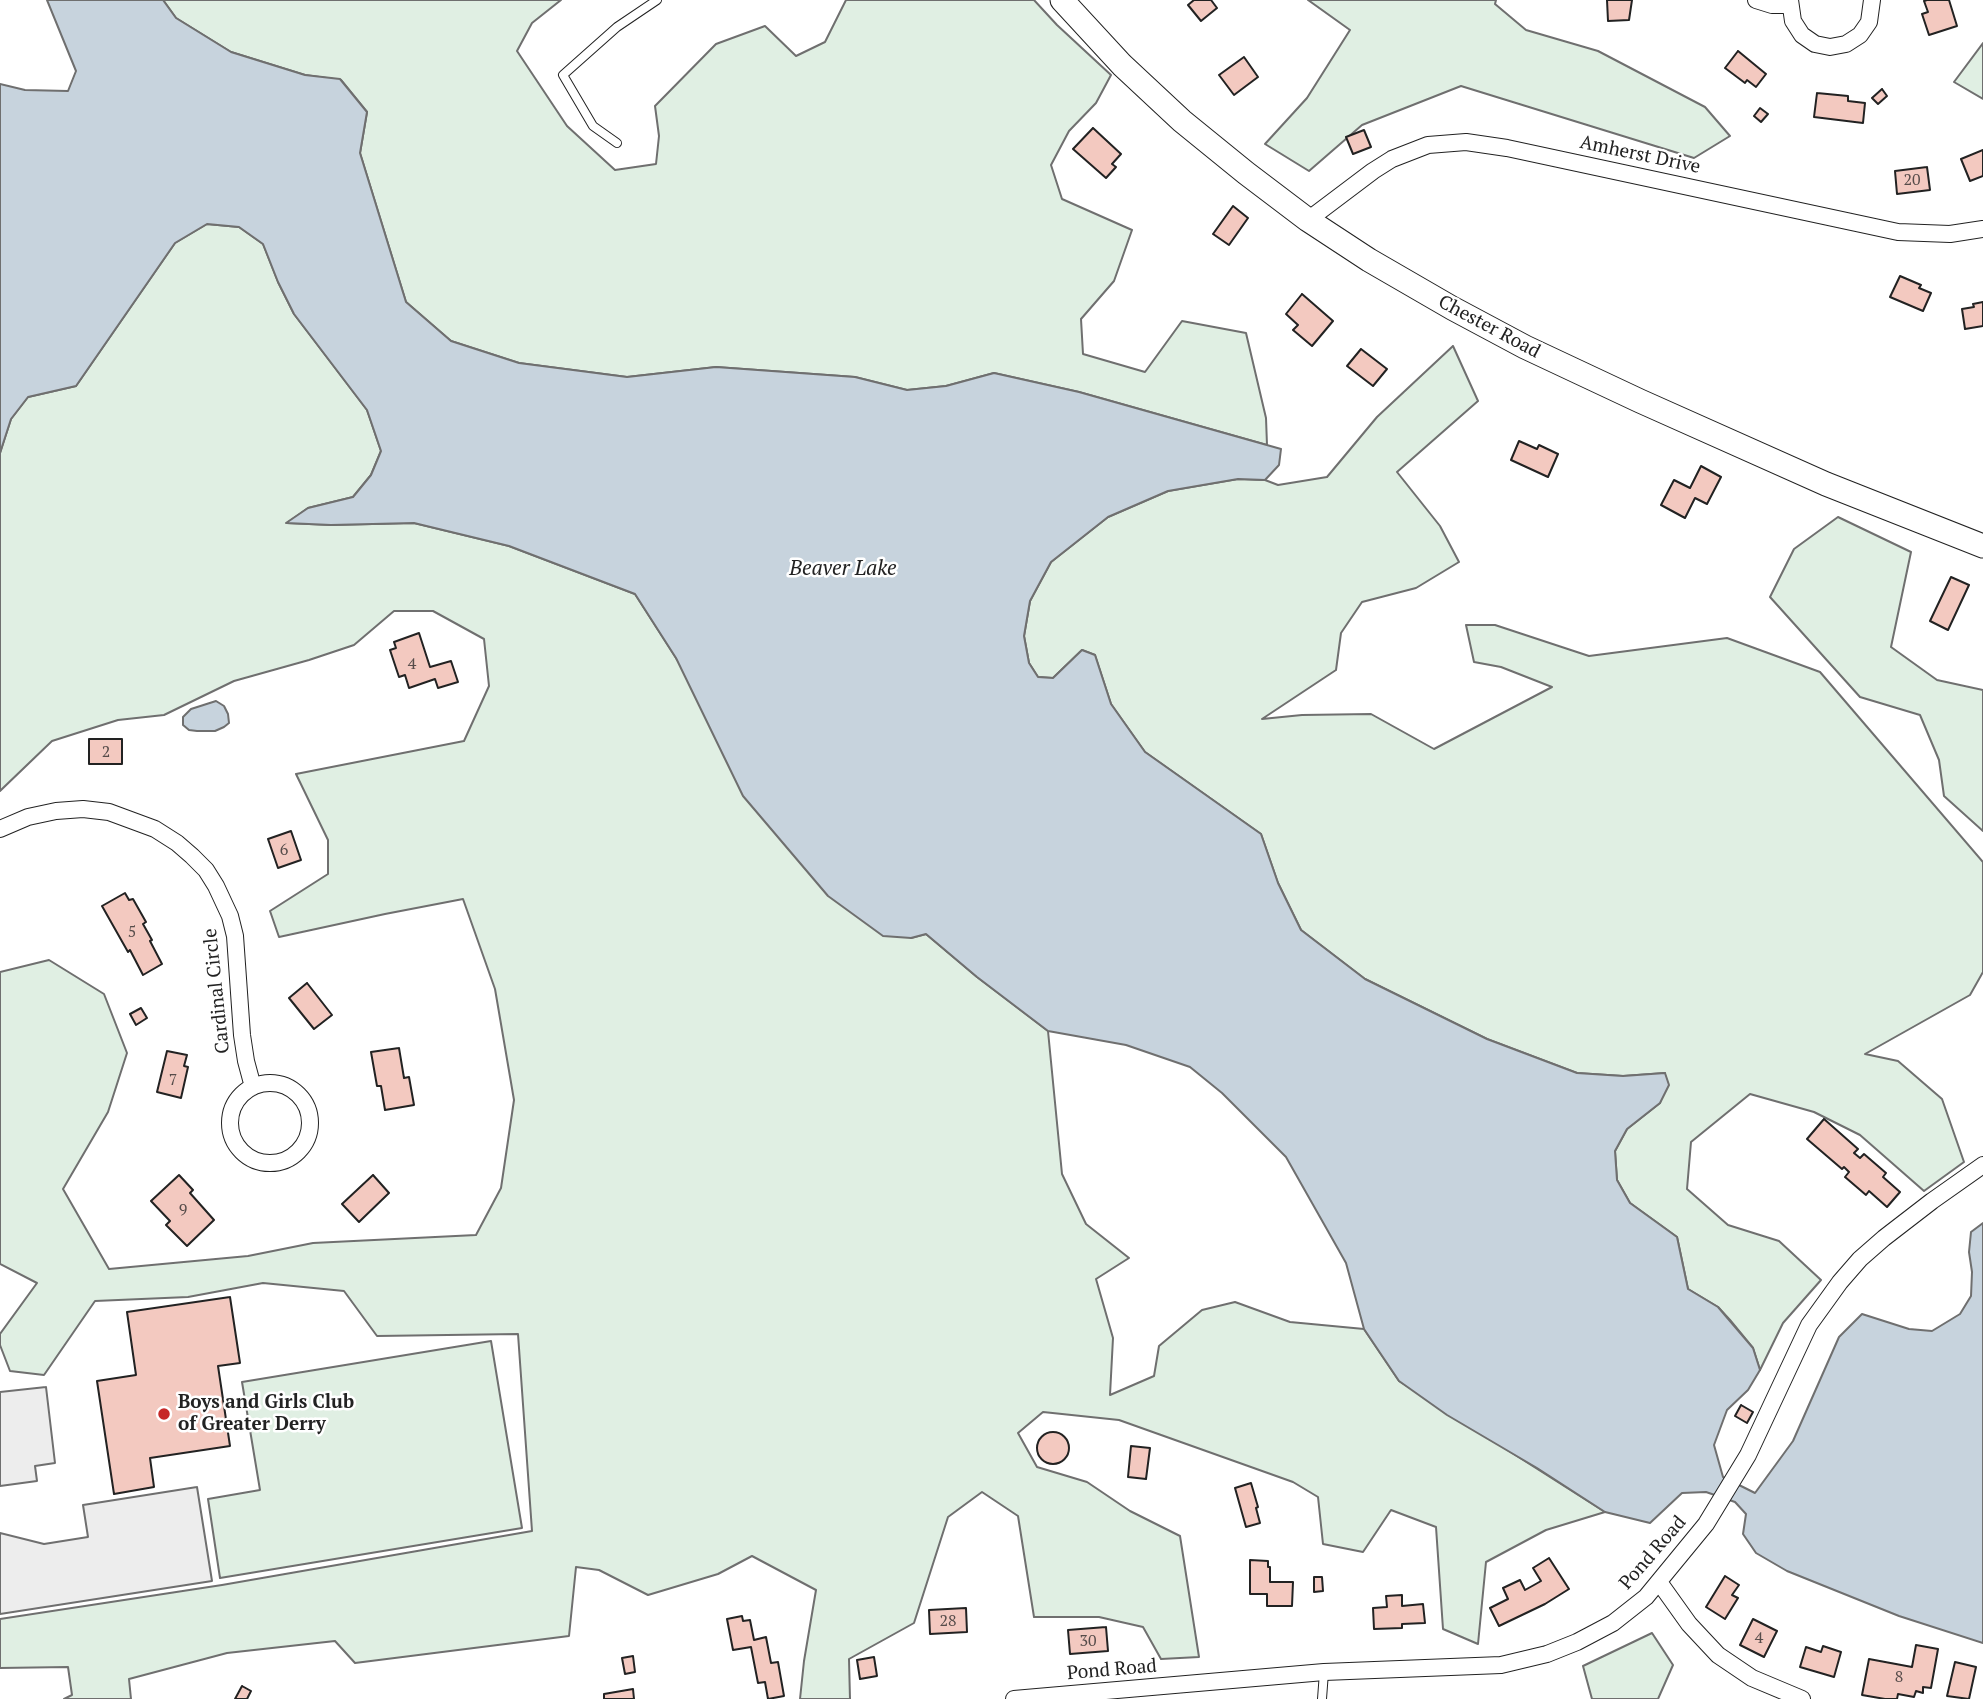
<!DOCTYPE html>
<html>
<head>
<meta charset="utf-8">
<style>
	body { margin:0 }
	canvas { display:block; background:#fff }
</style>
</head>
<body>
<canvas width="1983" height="1699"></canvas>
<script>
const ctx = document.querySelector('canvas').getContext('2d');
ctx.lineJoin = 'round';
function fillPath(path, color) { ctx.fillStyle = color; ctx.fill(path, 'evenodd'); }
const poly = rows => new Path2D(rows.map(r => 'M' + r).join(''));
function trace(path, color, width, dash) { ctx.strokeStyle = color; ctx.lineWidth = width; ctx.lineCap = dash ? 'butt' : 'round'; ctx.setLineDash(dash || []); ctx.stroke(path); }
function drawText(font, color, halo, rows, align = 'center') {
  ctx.font = font + ' "PT Serif",serif'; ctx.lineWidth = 5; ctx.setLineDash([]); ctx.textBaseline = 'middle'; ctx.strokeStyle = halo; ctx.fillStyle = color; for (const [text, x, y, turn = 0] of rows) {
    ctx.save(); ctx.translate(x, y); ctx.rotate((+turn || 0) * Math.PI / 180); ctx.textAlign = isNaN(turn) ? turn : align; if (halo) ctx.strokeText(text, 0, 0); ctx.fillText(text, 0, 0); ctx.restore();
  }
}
const green = poly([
	[163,0,561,0,532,23,517,51,567,126,615,170,656,164,659,136,655,106,716,44,765,26,796,56,825,42,846,0,1034,0,1057,25,1111,75,1096,103,1069,131,1051,165,1062,199,1132,230,1114,281,1081,319,1083,354,1145,372,1182,321,1246,333,1266,418,1267,445,1079,392,994,373,946,386,907,390,855,377,716,367,627,377,519,363,451,341,406,302,360,153,367,112,341,80,305,75,231,52,176,18,163,0],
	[1308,0,1496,0,1495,4,1526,30,1598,51,1705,107,1730,136,1694,158,1461,86,1362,125,1309,171,1265,144,1307,98,1350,30,1308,0],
	[1983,43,1983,99,1954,82,1983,43],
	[207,224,239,227,263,244,278,282,294,314,367,410,381,451,371,475,353,497,308,508,287,523,331,525,414,523,509,546,635,594,676,658,911,938,926,934,977,977,1048,1031,1062,1174,1086,1224,1129,1258,1096,1279,1113,1338,1110,1395,1154,1376,1159,1346,1202,1310,1235,1302,1290,1322,1364,1329,1399,1381,1605,1512,1546,1530,1486,1562,1478,1644,1443,1629,1436,1527,1391,1510,1363,1552,1323,1544,1318,1497,1293,1482,1119,1420,1043,1412,1018,1433,1037,1467,1087,1482,1130,1511,1180,1536,1199,1657,1161,1659,1143,1627,1099,1617,1034,1617,1018,1516,982,1492,948,1517,914,1623,849,1659,850,1699,800,1699,804,1661,816,1590,752,1556,718,1574,648,1595,599,1570,576,1567,569,1636,355,1663,335,1641,227,1653,129,1679,131,1699,64,1699,72,1695,68,1667,0,1668,0,1619,222,1585,532,1531,518,1334,377,1336,344,1291,263,1283,188,1297,95,1301,44,1375,10,1371,0,1345,0,1334,37,1283,0,1264,0,972,49,960,104,994,127,1053,108,1112,63,1189,109,1269,248,1256,313,1243,476,1235,501,1188,514,1100,495,989,463,899,385,914,279,937,270,911,328,874,328,840,296,774,464,741,489,686,484,639,433,611,394,611,354,645,309,660,234,681,164,715,118,720,52,741,0,791,0,453,11,419,28,397,76,386,175,243,207,224],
	[1453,346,1478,401,1397,472,1440,526,1459,562,1416,588,1362,602,1341,633,1336,670,1262,719,1302,715,1371,714,1434,749,1552,687,1501,667,1474,662,1466,625,1495,625,1589,656,1727,638,1820,672,1983,862,1983,972,1970,995,1865,1054,1898,1061,1942,1099,1964,1162,1924,1191,1860,1135,1814,1112,1750,1094,1691,1142,1687,1189,1728,1225,1779,1241,1821,1280,1783,1323,1760,1370,1753,1348,1730,1320,1718,1307,1688,1289,1677,1237,1630,1203,1617,1180,1615,1151,1627,1129,1660,1103,1665,1073,1623,1076,1577,1073,1487,1039,1365,979,1301,930,1278,883,1261,834,1145,752,1111,704,1095,655,1082,650,1053,678,1038,677,1029,663,1024,636,1030,601,1051,562,1108,517,1168,491,1238,479,1265,480,1278,485,1327,477,1377,417,1453,346],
	[1838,517,1911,552,1891,647,1937,680,1983,690,1983,831,1944,796,1939,760,1920,715,1860,697,1770,597,1794,549,1838,517],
	[491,1341,522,1528,220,1578,208,1499,260,1490,242,1382,491,1341],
	[1652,1633,1673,1665,1658,1699,1592,1699,1583,1666,1652,1633]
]);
fillPath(green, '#e0efe3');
trace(green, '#6f6f6f', 2);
const parking = poly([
	[46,1387,55,1463,35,1466,37,1481,0,1486,0,1392,46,1387],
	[197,1487,212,1581,0,1614,0,1533,44,1544,88,1537,83,1505,197,1487]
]);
fillPath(parking, '#ededed');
trace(parking, '#6f6f6f', 2);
const water = poly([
	[47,0,163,0,176,18,231,52,305,75,340,79,367,112,360,153,406,302,451,341,519,363,627,377,716,367,855,377,907,390,946,386,994,373,1079,392,1281,449,1279,465,1265,480,1238,479,1168,491,1108,517,1051,562,1030,601,1024,636,1029,663,1038,677,1053,678,1082,650,1095,655,1111,704,1145,752,1261,834,1278,883,1301,930,1365,979,1487,1039,1577,1073,1623,1076,1665,1073,1669,1085,1660,1103,1627,1129,1615,1151,1617,1180,1630,1203,1677,1237,1688,1289,1718,1307,1753,1348,1760,1370,1748,1390,1727,1410,1714,1445,1723,1477,1755,1493,1793,1441,1839,1337,1862,1314,1909,1329,1932,1331,1960,1314,1971,1296,1972,1272,1969,1252,1971,1232,1983,1223,1983,1643,1899,1616,1787,1571,1756,1553,1743,1534,1746,1514,1735,1502,1706,1492,1682,1493,1650,1523,1605,1512,1537,1468,1447,1415,1399,1381,1364,1329,1346,1263,1286,1157,1222,1093,1190,1067,1126,1045,1048,1031,977,977,926,934,911,938,883,936,828,896,743,796,676,658,635,594,509,546,414,523,331,525,286,523,308,508,353,497,371,475,381,451,367,410,294,314,278,282,263,244,239,227,207,224,175,243,76,386,28,397,11,419,0,453,0,84,25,90,68,91,76,71,47,0],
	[216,701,224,706,228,714,229,723,224,727,215,731,197,731,189,730,183,725,183,717,191,709,216,701]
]);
fillPath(water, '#c7d3dd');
trace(water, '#6f6f6f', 2);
const building = poly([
	[1194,0,1211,0,1217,8,1201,21,1188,5,1194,0],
	[1607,0,1632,0,1629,20,1608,21,1607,0],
	[1927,0,1949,0,1957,26,1929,35,1922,14,1928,12,1924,1,1927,0],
	[1738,51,1766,74,1756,87,1747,80,1745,83,1725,68,1738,51],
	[1244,57,1258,77,1234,95,1219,75,1244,57],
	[1882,89,1887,96,1878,104,1872,98,1882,89],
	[1817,93,1848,96,1848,101,1865,103,1863,123,1814,117,1817,93],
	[1760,108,1768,114,1761,122,1754,116,1760,108],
	[1093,128,1121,154,1112,164,1116,167,1106,178,1073,149,1093,128],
	[1364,130,1371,147,1353,154,1346,137,1364,130],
	[1983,150,1983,176,1970,181,1961,159,1983,150],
	[1927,167,1930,190,1897,194,1895,171,1927,167],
	[1233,206,1248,218,1229,245,1213,234,1233,206],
	[1900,276,1921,285,1919,288,1931,293,1923,311,1890,297,1900,276],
	[1302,294,1333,321,1312,346,1293,330,1298,325,1286,314,1302,294],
	[1983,302,1983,326,1965,329,1962,309,1974,307,1973,304,1983,302],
	[1361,349,1387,369,1373,386,1347,366,1361,349],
	[1519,441,1537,449,1539,445,1558,454,1548,477,1511,460,1519,441],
	[1701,466,1721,477,1707,504,1695,498,1685,518,1661,505,1674,480,1690,488,1701,466],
	[1951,577,1969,585,1948,630,1930,621,1951,577],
	[419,633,430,667,451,661,458,682,438,688,435,679,409,688,405,675,399,677,390,650,396,648,394,642,419,633],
	[89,739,122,739,122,764,89,764,89,739],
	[291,831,301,860,278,868,268,839,291,831],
	[125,893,129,900,133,899,146,922,143,924,152,940,150,941,162,964,143,975,130,950,128,952,102,906,125,893],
	[307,983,332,1015,314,1029,289,998,307,983],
	[141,1008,147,1018,136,1025,130,1014,141,1008],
	[399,1048,404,1078,409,1077,414,1105,385,1110,381,1086,377,1086,371,1052,399,1048],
	[167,1051,187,1055,184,1066,188,1067,181,1098,157,1092,167,1051],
	[1824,1119,1858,1149,1854,1153,1860,1158,1864,1154,1886,1173,1883,1177,1900,1192,1887,1207,1869,1191,1866,1195,1845,1177,1849,1172,1844,1167,1842,1169,1807,1139,1824,1119],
	[179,1175,193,1190,190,1193,214,1220,187,1246,166,1225,170,1221,151,1201,179,1175],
	[373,1175,389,1193,359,1222,342,1204,373,1175],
	[230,1297,240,1363,218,1366,230,1446,150,1458,154,1487,114,1494,97,1381,136,1375,127,1312,230,1297],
	[1741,1405,1753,1412,1747,1423,1735,1416,1741,1405],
	'1037 1448a16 16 0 1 1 32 0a16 16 0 1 1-32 0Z',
	[1131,1446,1150,1448,1146,1479,1128,1477,1131,1446],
	[1251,1483,1258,1507,1256,1508,1260,1523,1246,1527,1235,1488,1251,1483],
	[1549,1558,1569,1589,1545,1604,1499,1626,1490,1608,1508,1599,1503,1588,1520,1580,1525,1590,1534,1585,1541,1581,1533,1568,1549,1558],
	[1250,1560,1268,1561,1268,1567,1270,1567,1270,1582,1293,1582,1292,1606,1267,1606,1267,1594,1250,1594,1250,1560],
	[1725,1576,1739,1585,1732,1595,1738,1598,1725,1619,1706,1607,1725,1576],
	[1314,1577,1322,1577,1323,1591,1314,1592,1314,1577],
	[1402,1595,1402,1606,1423,1604,1425,1623,1402,1624,1402,1628,1374,1629,1373,1608,1387,1607,1386,1596,1402,1595],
	[966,1608,967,1632,930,1634,929,1610,966,1608],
	[742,1616,743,1621,750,1620,754,1640,766,1637,771,1663,778,1662,784,1696,768,1699,765,1682,758,1683,751,1647,733,1650,727,1619,742,1616],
	[1753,1619,1777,1631,1764,1657,1740,1645,1753,1619],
	[1106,1627,1108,1651,1070,1654,1068,1630,1106,1627],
	[1916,1645,1938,1649,1931,1688,1923,1687,1923,1693,1916,1691,1914,1697,1898,1694,1897,1699,1885,1699,1862,1695,1869,1659,1912,1667,1916,1645],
	[1823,1646,1841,1652,1834,1677,1800,1667,1806,1647,1821,1652,1823,1646],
	[633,1656,635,1672,625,1674,622,1658,633,1656],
	[874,1657,877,1676,860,1679,857,1660,874,1657],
	[1955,1662,1976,1667,1969,1699,1947,1696,1955,1662],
	[242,1686,251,1691,247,1699,235,1699,242,1686],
	[633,1689,634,1699,604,1699,604,1694,633,1689]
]);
fillPath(building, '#f3c9c0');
trace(building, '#222', 2);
const service = poly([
	[617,143,593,126,563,75,617,27,657,0],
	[1322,1699,1324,1672]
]);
const minor = poly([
	[1756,0,1772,5,1790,5],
	[1790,0,1793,21,1802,35,1815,44,1830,47,1846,44,1860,35,1869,22,1872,0],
	[1308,220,1373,171,1392,159,1428,145,1466,142,1507,148,1898,232,1950,234,1983,229],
	[0,829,28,817,56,811,83,809,109,812,155,829,177,843,192,856,206,870,216,886,230,916,235,936,242,1035,246,1061,253,1087],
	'230 1123a40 40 0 1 1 80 0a40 40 0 1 1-80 0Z',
	[1659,1582,1689,1624,1718,1655,1752,1678,1802,1699],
	[1014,1699,1324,1672,1501,1665,1547,1654,1577,1642,1613,1623,1646,1597,1706,1524,1748,1455,1809,1325,1840,1282,1860,1259,1884,1238,1932,1201,1983,1165]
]);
const secondary = poly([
	[1062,0,1122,65,1182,121,1246,173,1308,220,1369,260,1452,308,1525,347,1640,401,1826,484,1983,546]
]);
trace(service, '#222', 10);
trace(minor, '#222', 18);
trace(secondary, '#222', 25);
trace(service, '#fff', 8);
trace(minor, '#fff', 16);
trace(secondary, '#fff', 23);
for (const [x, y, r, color] of [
	[164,1414,7,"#c62828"]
]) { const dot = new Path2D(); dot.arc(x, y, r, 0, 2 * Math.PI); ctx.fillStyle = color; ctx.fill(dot); trace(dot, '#fff', 2.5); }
drawText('16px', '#564c4a', null, [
	["20",1912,180],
	["4",412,664],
	["2",106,752],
	["6",284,850],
	["5",132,932],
	["7",173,1080],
	["9",183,1210],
	["28",948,1621],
	["4",1759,1638],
	["30",1088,1641],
	["8",1899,1677]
]);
drawText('19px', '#222', '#fff', [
	["Amherst Drive",1640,155,12],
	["Chester Road",1489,327,28],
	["Cardinal Circle",217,991,-96],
	["Pond Road",1653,1553,-49],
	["Pond Road",1112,1670,-5]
]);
drawText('bold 19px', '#222', '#fff', [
	["Boys and Girls Club",178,1403],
	["of Greater Derry",178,1425]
], 'left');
drawText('italic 21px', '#222', '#fff', [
	["Beaver Lake",843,569]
]);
</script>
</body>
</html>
